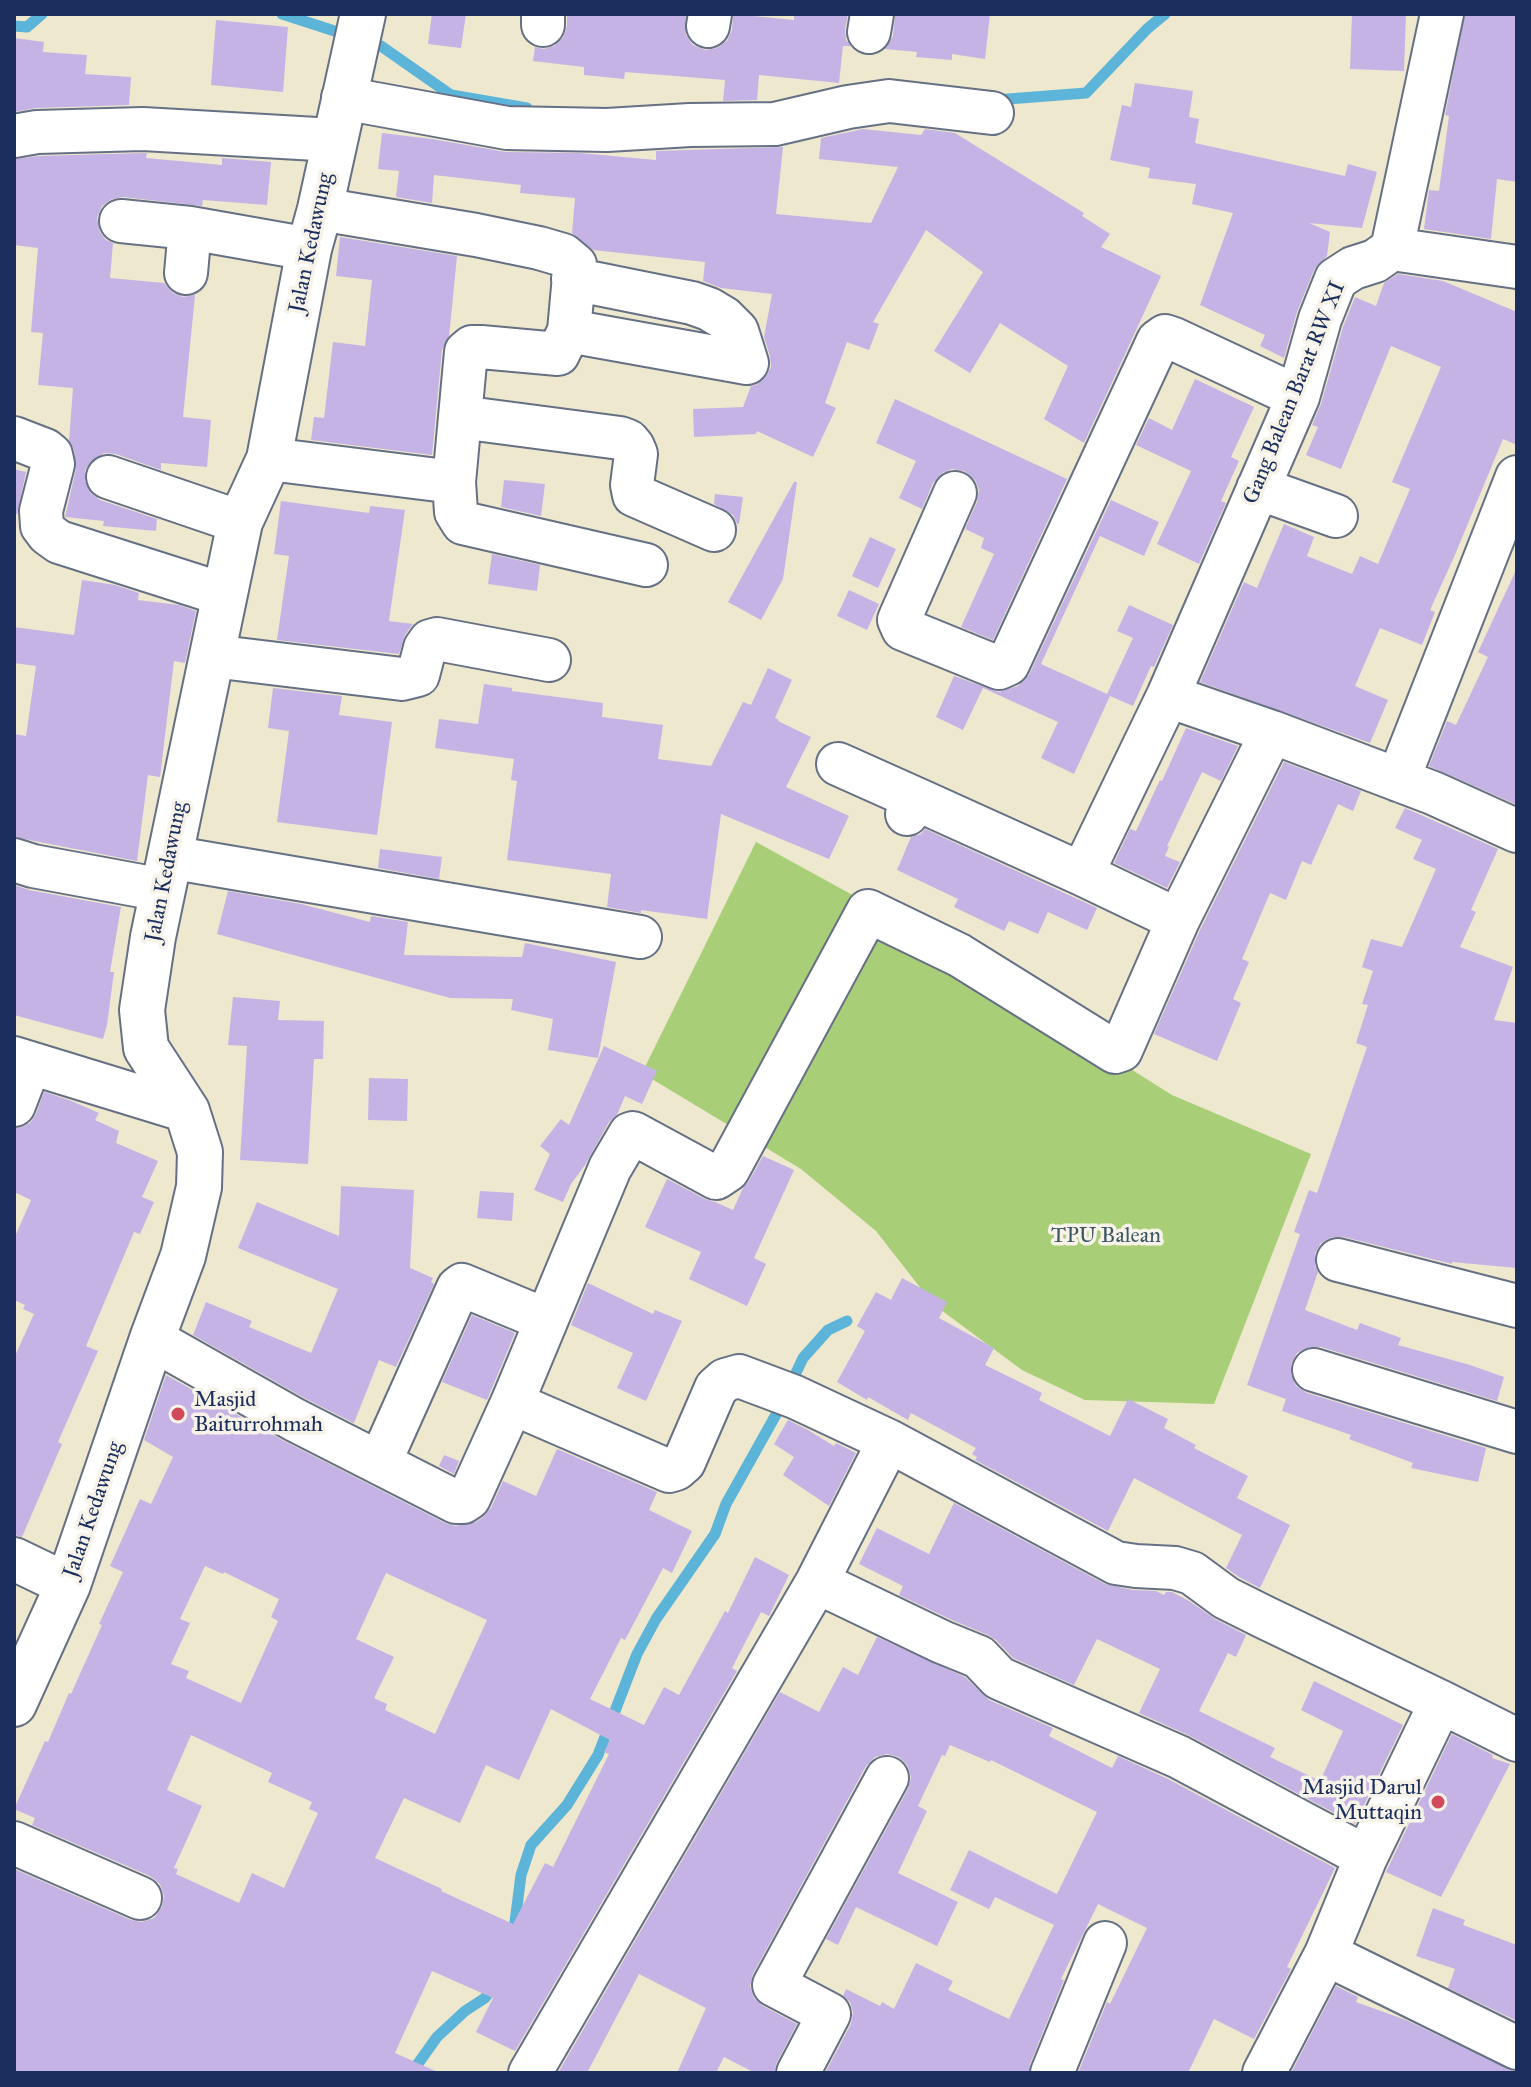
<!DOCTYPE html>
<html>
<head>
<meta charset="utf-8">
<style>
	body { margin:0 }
	#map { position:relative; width:1531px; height:2087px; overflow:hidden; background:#eee8ce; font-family:"IM FELL Great Primer",serif }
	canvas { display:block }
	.frame { position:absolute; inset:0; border:16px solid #1b2f5e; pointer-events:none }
</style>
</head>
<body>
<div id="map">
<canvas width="1531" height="2087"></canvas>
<div class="frame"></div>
</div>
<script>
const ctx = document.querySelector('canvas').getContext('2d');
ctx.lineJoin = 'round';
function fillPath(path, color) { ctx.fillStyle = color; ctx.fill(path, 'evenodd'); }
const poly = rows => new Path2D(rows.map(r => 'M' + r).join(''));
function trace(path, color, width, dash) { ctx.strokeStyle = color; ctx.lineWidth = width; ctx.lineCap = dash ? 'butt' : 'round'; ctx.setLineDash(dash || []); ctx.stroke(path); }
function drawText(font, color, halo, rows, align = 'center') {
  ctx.font = font + ' "IM FELL Great Primer",serif'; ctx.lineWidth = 7; ctx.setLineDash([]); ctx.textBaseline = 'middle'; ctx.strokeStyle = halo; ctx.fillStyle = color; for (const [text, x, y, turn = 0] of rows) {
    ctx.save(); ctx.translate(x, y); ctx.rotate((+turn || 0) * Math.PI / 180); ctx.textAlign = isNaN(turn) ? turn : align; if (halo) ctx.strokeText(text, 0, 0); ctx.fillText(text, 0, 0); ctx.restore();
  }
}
fillPath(poly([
	[756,842,858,898,1172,1095,1311,1154,1214,1404,1085,1400,1022,1370,933,1304,876,1231,801,1169,642,1073]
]), '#a8ce78');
trace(poly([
	[282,14,350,36],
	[14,26,27,27,42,14],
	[366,41,381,46,451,95,527,108],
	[995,100,1086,93,1147,29,1165,14],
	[514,1930,521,1875,531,1845,567,1805,598,1755,637,1654,656,1619,715,1534,726,1504,778,1411,803,1358,828,1330,847,1321],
	[414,2073,417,2065,437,2037,465,2011,485,1998,495,1983]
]), '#5cb4d9', 11);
fillPath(poly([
	[432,14,466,14,461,48,428,44],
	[567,14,686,14,686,35,693,45,705,50,717,48,727,41,732,30,733,14,794,20,794,14,848,14,845,29,846,40,851,46,843,46,839,83,759,75,757,100,723,101,725,80,625,72,624,79,584,75,584,67,533,61,535,47,544,49,554,46,563,38,567,26],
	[895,14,990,14,985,59,952,54,952,60,916,57,917,52,885,49,893,36],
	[1352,14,1406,14,1404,71,1350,69],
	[1465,14,1517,14,1517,182,1497,179,1491,239,1424,229,1429,190,1439,191,1449,116,1445,115],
	[216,20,288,27,283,92,211,85],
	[14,38,44,42,43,52,87,55,85,74,131,77,129,105,36,108,14,112],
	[1135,83,1193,91,1189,117,1199,119,1195,143,1345,176,1348,164,1377,172,1362,228,1309,223,1330,232,1327,256,1314,270,1297,312,1284,358,1260,346,1265,335,1200,305,1233,213,1192,204,1196,184,1148,178,1150,168,1110,160,1122,105,1131,107],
	[863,129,921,135,925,129,955,133,1084,213,1082,216,1110,234,1101,247,1161,276,1084,443,1044,419,1068,366,1000,323,970,373,934,351,983,272,926,230,873,322,879,324,869,350,847,342,825,403,836,408,813,457,757,431,756,434,694,437,693,409,743,407,751,386,756,385,765,378,771,367,770,356,764,337,772,294,721,288,703,281,705,262,593,250,572,233,575,198,520,193,521,185,434,175,432,203,396,197,399,171,378,169,382,133,432,139,506,152,580,153,656,160,656,151,783,147,776,214,871,223,898,167,819,159,821,138],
	[143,153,147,153,146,158,222,165,222,158,271,162,267,205,203,200,202,206,123,197,112,199,102,206,97,218,100,232,106,240,113,243,110,278,164,283,173,293,183,297,195,295,183,417,211,420,207,467,161,463,161,470,116,454,104,453,92,460,85,470,85,482,91,493,100,500,157,519,156,531,103,526,104,521,65,517,76,469,74,450,69,441,73,388,38,385,43,333,31,332,38,248,14,245,14,159,39,156],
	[340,237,457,256,449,337,442,350,432,455,311,440,314,417,324,418,333,342,365,346,372,280,336,276],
	[1398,274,1443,281,1517,312,1517,445,1503,439,1454,557,1430,610,1435,612,1422,645,1380,628,1355,686,1388,700,1370,743,1200,682,1244,582,1257,588,1284,524,1314,537,1307,556,1352,574,1360,556,1378,564,1410,489,1392,482,1441,367,1391,346,1341,469,1306,455,1318,427,1312,425,1321,404,1343,327,1355,297,1376,306,1384,283],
	[1195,379,1254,407,1231,457,1239,461,1221,501,1226,503,1199,564,1157,544,1191,471,1136,445,1149,418,1172,430],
	[895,399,1067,479,993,640,961,627,994,554,981,548,984,538,965,529,977,502,979,490,975,480,964,471,952,469,942,473,933,483,922,509,899,498,916,461,876,443],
	[14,469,26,472,17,514,14,514],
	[504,480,545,484,541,516,501,507],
	[794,482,797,482,783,579,761,620,728,602],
	[715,494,743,497,739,524,737,524,733,515,714,504],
	[1111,500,1159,522,1144,556,1100,536,1041,664,1107,694,1133,638,1117,631,1129,605,1173,625,1154,667,1151,666,1133,706,1110,696,1074,774,1041,758,1058,722,983,688,963,730,936,717,954,676,999,692,1018,686,1029,675],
	[281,501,369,513,370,506,405,510,389,621,413,624,405,635,399,654,277,640,289,556,274,554],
	[870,537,896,549,878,588,852,576],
	[492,554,540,565,537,591,488,584],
	[1517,568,1517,798,1515,804,1429,766,1447,721,1456,725,1488,657,1478,652],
	[82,580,115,585,139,593,138,600,179,605,196,611,185,663,174,661,160,777,148,775,137,861,14,837,14,734,26,736,36,666,14,663,14,627,74,635],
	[849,590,879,604,867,630,837,616],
	[768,668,792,680,775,718,779,720,778,721,811,737,786,787,849,816,829,859,721,814,707,919,641,910,641,913,607,907,611,874,507,860,517,781,511,780,514,759,435,748,439,719,478,724,484,684,512,688,512,691,603,703,602,717,663,725,658,759,711,766,743,702,751,705],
	[273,688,342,696,339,715,392,722,377,835,277,822,289,731,268,728],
	[1186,728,1238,746,1221,781,1202,772,1167,846,1169,847,1165,856,1180,862,1167,888,1114,863,1130,829,1136,831,1160,780,1162,781],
	[1284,762,1361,791,1353,811,1338,804,1311,865,1302,861,1286,900,1270,893,1242,959,1249,962,1233,999,1241,1003,1217,1061,1154,1034,1200,930],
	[1405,808,1498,849,1471,910,1476,912,1460,947,1513,967,1494,1020,1517,1023,1517,1268,1452,1262,1452,1264,1344,1237,1332,1237,1321,1243,1315,1253,1315,1266,1318,1272,1305,1310,1357,1330,1360,1323,1401,1338,1398,1345,1470,1365,1504,1377,1497,1401,1321,1347,1309,1347,1297,1353,1291,1364,1291,1375,1296,1386,1307,1393,1486,1448,1478,1482,1411,1468,1413,1463,1349,1439,1351,1435,1282,1411,1286,1399,1247,1385,1300,1234,1294,1232,1309,1190,1317,1193,1367,1047,1356,1043,1368,1005,1362,1004,1373,971,1362,967,1371,939,1402,947,1436,869,1413,859,1422,840,1395,828],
	[925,829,1097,908,1087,930,1048,912,1038,934,1009,921,1004,931,954,907,958,899,897,870,911,837,921,834],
	[380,849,442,857,439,879,378,868],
	[14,885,29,890,121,907,110,972,114,972,107,1025,103,1039,14,1015],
	[228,891,301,904,370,922,371,916,408,922,404,955,522,957,525,943,616,962,598,1058,548,1050,553,1019,511,1010,513,999,450,998,217,934],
	[233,997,280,1001,278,1020,324,1021,323,1059,314,1059,308,1164,240,1160,247,1046,228,1045],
	[604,1046,657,1071,642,1104,625,1096,617,1115,609,1122,585,1165,571,1184,563,1202,534,1190,550,1154,540,1146,561,1119,569,1125],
	[369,1078,408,1079,407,1121,368,1120],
	[44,1092,69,1100,99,1113,95,1120,119,1131,116,1143,158,1161,142,1197,154,1202,140,1234,134,1232,86,1346,98,1351,58,1442,62,1444,22,1537,14,1535,14,1358,34,1314,23,1309,25,1305,14,1300,14,1239,31,1200,14,1192,14,1128,19,1128,30,1123,36,1114],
	[763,1156,794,1170,754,1258,766,1264,747,1306,689,1279,701,1252,645,1227,667,1179,705,1199,715,1202,733,1210,743,1188,749,1181],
	[341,1186,414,1190,410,1268,433,1278,431,1282,434,1284,396,1367,379,1360,354,1423,306,1399,193,1335,206,1302,252,1321,249,1327,311,1353,338,1289,238,1248,257,1202,339,1236],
	[480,1191,514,1193,512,1221,477,1218],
	[902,1278,947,1302,939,1318,994,1348,985,1365,1042,1393,1039,1400,1110,1436,1128,1399,1168,1419,1164,1428,1196,1445,1194,1448,1248,1476,1237,1498,1290,1525,1260,1588,1239,1577,1226,1568,1242,1535,1134,1478,1108,1531,975,1460,977,1457,972,1454,976,1448,911,1413,908,1420,868,1397,867,1400,837,1382,865,1331,857,1326,876,1292,891,1300],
	[588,1283,653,1314,655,1310,682,1321,646,1401,617,1388,633,1353,571,1325],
	[472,1315,515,1333,487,1400,442,1382],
	[166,1375,284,1441,445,1523,455,1526,476,1522,483,1517,491,1508,503,1481,536,1496,557,1449,657,1492,649,1510,692,1531,672,1573,663,1568,625,1640,621,1638,590,1699,644,1725,664,1687,679,1695,725,1611,728,1613,755,1557,789,1575,769,1616,761,1612,732,1668,737,1671,515,2051,476,2032,493,1998,432,1971,395,2053,440,2073,14,2073,14,1869,131,1920,142,1922,154,1918,162,1907,164,1896,160,1884,150,1876,32,1825,35,1818,14,1809,45,1741,48,1742,69,1693,71,1694,102,1625,99,1624,123,1572,110,1566,140,1499,151,1504,173,1457,144,1440],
	[205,1566,223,1574,224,1572,279,1599,271,1617,278,1621,241,1703,186,1678,189,1671,171,1664,190,1623,180,1619],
	[386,1573,487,1620,435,1734,385,1710,387,1704,374,1698,394,1657,356,1639],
	[551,1709,610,1740,604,1752,609,1754,553,1867,545,1863,513,1924,441,1891,442,1889,375,1858,404,1798,460,1823,486,1765,519,1780],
	[191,1735,272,1773,268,1782,312,1802,309,1809,318,1813,284,1888,252,1873,239,1903,176,1874,178,1869,174,1868,202,1806,167,1790],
	[788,1420,808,1430,834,1446,836,1443,856,1453,829,1506,783,1475,794,1457,774,1444],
	[444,1455,459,1461,454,1474,439,1466],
	[954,1503,1105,1584,1133,1590,1156,1591,1164,1595,1166,1592,1172,1592,1189,1601,1215,1619,1246,1635,1236,1657,1228,1653,1199,1711,1275,1748,1270,1757,1320,1781,1343,1731,1301,1710,1314,1681,1403,1725,1355,1824,1190,1736,1139,1713,1160,1669,1097,1639,1074,1685,1013,1658,996,1640,988,1635,952,1620,899,1595,903,1586,859,1564,877,1528,929,1554],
	[877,1637,965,1677,989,1700,1053,1728,1049,1736,1112,1768,1118,1756,1168,1779,1335,1868,1287,1967,1291,1969,1254,2039,1214,2019,1188,2073,1078,2073,1107,2002,1110,2004,1147,1928,1098,1904,1061,1979,1064,1980,1030,2064,1029,2073,825,2073,851,2024,853,2012,850,2002,843,1996,846,1989,880,2006,882,2002,894,2009,916,1963,953,1981,948,1990,1009,2019,1054,1925,995,1897,989,1909,950,1890,969,1850,1057,1894,1097,1812,991,1760,990,1762,950,1745,945,1756,942,1755,918,1806,927,1811,898,1873,958,1902,937,1946,856,1907,838,1945,826,1939,908,1789,911,1777,907,1765,899,1757,887,1754,875,1757,866,1766,753,1974,750,1986,754,1998,763,2006,797,2024,777,2062,774,2073,755,2073,724,2057,716,2073,677,2073,706,2008,639,1974,587,2073,558,2073,780,1692,819,1712,843,1667,858,1675],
	[1452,1734,1493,1755,1492,1758,1510,1764,1441,1897,1386,1872],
	[1433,1908,1465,1920,1463,1925,1517,1945,1517,2021,1448,1988,1455,1969,1416,1956],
	[1336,1986,1358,1997,1356,2002,1406,2020,1517,2073,1291,2073]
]), '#c6b3e5');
const minor = poly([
	[543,14,543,25],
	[708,26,710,14],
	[869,32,872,14],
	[343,98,507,128,607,130,690,125,775,124,848,107,889,101,992,113],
	[14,136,37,132,143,129,334,140],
	[320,209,476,235,539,248,563,255,575,265,569,331,558,354,481,347,472,347,466,352,454,482,456,512,463,523,646,565],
	[121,221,190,228,309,249],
	[1392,249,1517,267],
	[186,273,190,228],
	[569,331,747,363,737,331,724,318,709,309,692,303,573,279],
	[460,417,620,438,628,441,633,447,636,454,632,485,634,495,714,530],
	[14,438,45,450,51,455,53,464,41,511,42,526,48,534,59,542,225,595],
	[269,459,454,482],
	[108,477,240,522],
	[1258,488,1336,516],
	[955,493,899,620,903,629,999,668,1008,664,1158,341,1165,336,1174,339,1298,397],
	[212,656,402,679,418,675,425,648,430,641,437,639,549,660],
	[1168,696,1272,732,1433,793,1517,831],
	[838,764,914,798],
	[1398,780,1517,477],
	[907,814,914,798,1082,874,1178,920],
	[169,857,640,937],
	[14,860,33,866,163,890],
	[1082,874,1168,696,1298,397,1320,319,1336,279,1353,268,1375,261,1392,249,1442,14],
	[14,1058,187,1111],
	[14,1105,30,1063],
	[1338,1260,1517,1306],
	[152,1339,295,1420,456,1502,463,1502,469,1498,512,1403,610,1168,630,1134,633,1133,716,1178,728,1170,868,911,959,955,1115,1052,1121,1050,1178,920,1272,732],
	[1314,1370,1517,1432],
	[512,1403,669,1471,676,1469,684,1462,716,1388,725,1380,739,1376,795,1397,889,1441,1116,1563,1136,1566,1175,1568,1192,1573,1226,1598,1264,1617,1441,1702,1517,1740],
	[380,1462,458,1288,462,1285,546,1320],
	[14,1559,68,1585],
	[817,1582,942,1642,979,1657,999,1678,1179,1757,1366,1857],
	[14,1843,140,1898],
	[1326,1954,1517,2048],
	[530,2073,817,1582,889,1441],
	[798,2073,829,2014,774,1985,887,1778],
	[1052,2073,1105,1943],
	[1264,2073,1326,1954,1366,1857,1441,1702]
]);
const major = poly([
	[14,1704,68,1585,152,1339,183,1256,199,1187,200,1152,187,1111,146,1048,142,1010,153,937,240,522,269,459,309,249,320,209,363,14]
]);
trace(minor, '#657085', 46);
trace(major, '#657085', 48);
trace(minor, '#fff', 42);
trace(major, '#fff', 44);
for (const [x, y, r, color] of [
	[178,1414,8,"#d1495b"],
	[1438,1802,8,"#d1495b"]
]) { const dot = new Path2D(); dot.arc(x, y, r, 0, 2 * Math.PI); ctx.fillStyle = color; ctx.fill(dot); trace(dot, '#f7f3e8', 3); }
drawText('22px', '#1b2f5e', '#f7f3e8', [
	["Jalan Kedawung",312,243,-78],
	["Gang Balean Barat RW XI",1295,393,-68],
	["Jalan Kedawung",167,872,-79],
	["Jalan Kedawung",94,1510,-71]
]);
drawText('22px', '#3e5764', '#f7f3e8', [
	["TPU Balean",1106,1237]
]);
drawText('22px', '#1b2f5e', '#f7f3e8', [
	["Masjid",194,1401],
	["Baiturrohmah",194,1426],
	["Masjid Darul",1422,1789,"right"],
	["Muttaqin",1422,1814,"right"]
], 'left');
</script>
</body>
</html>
